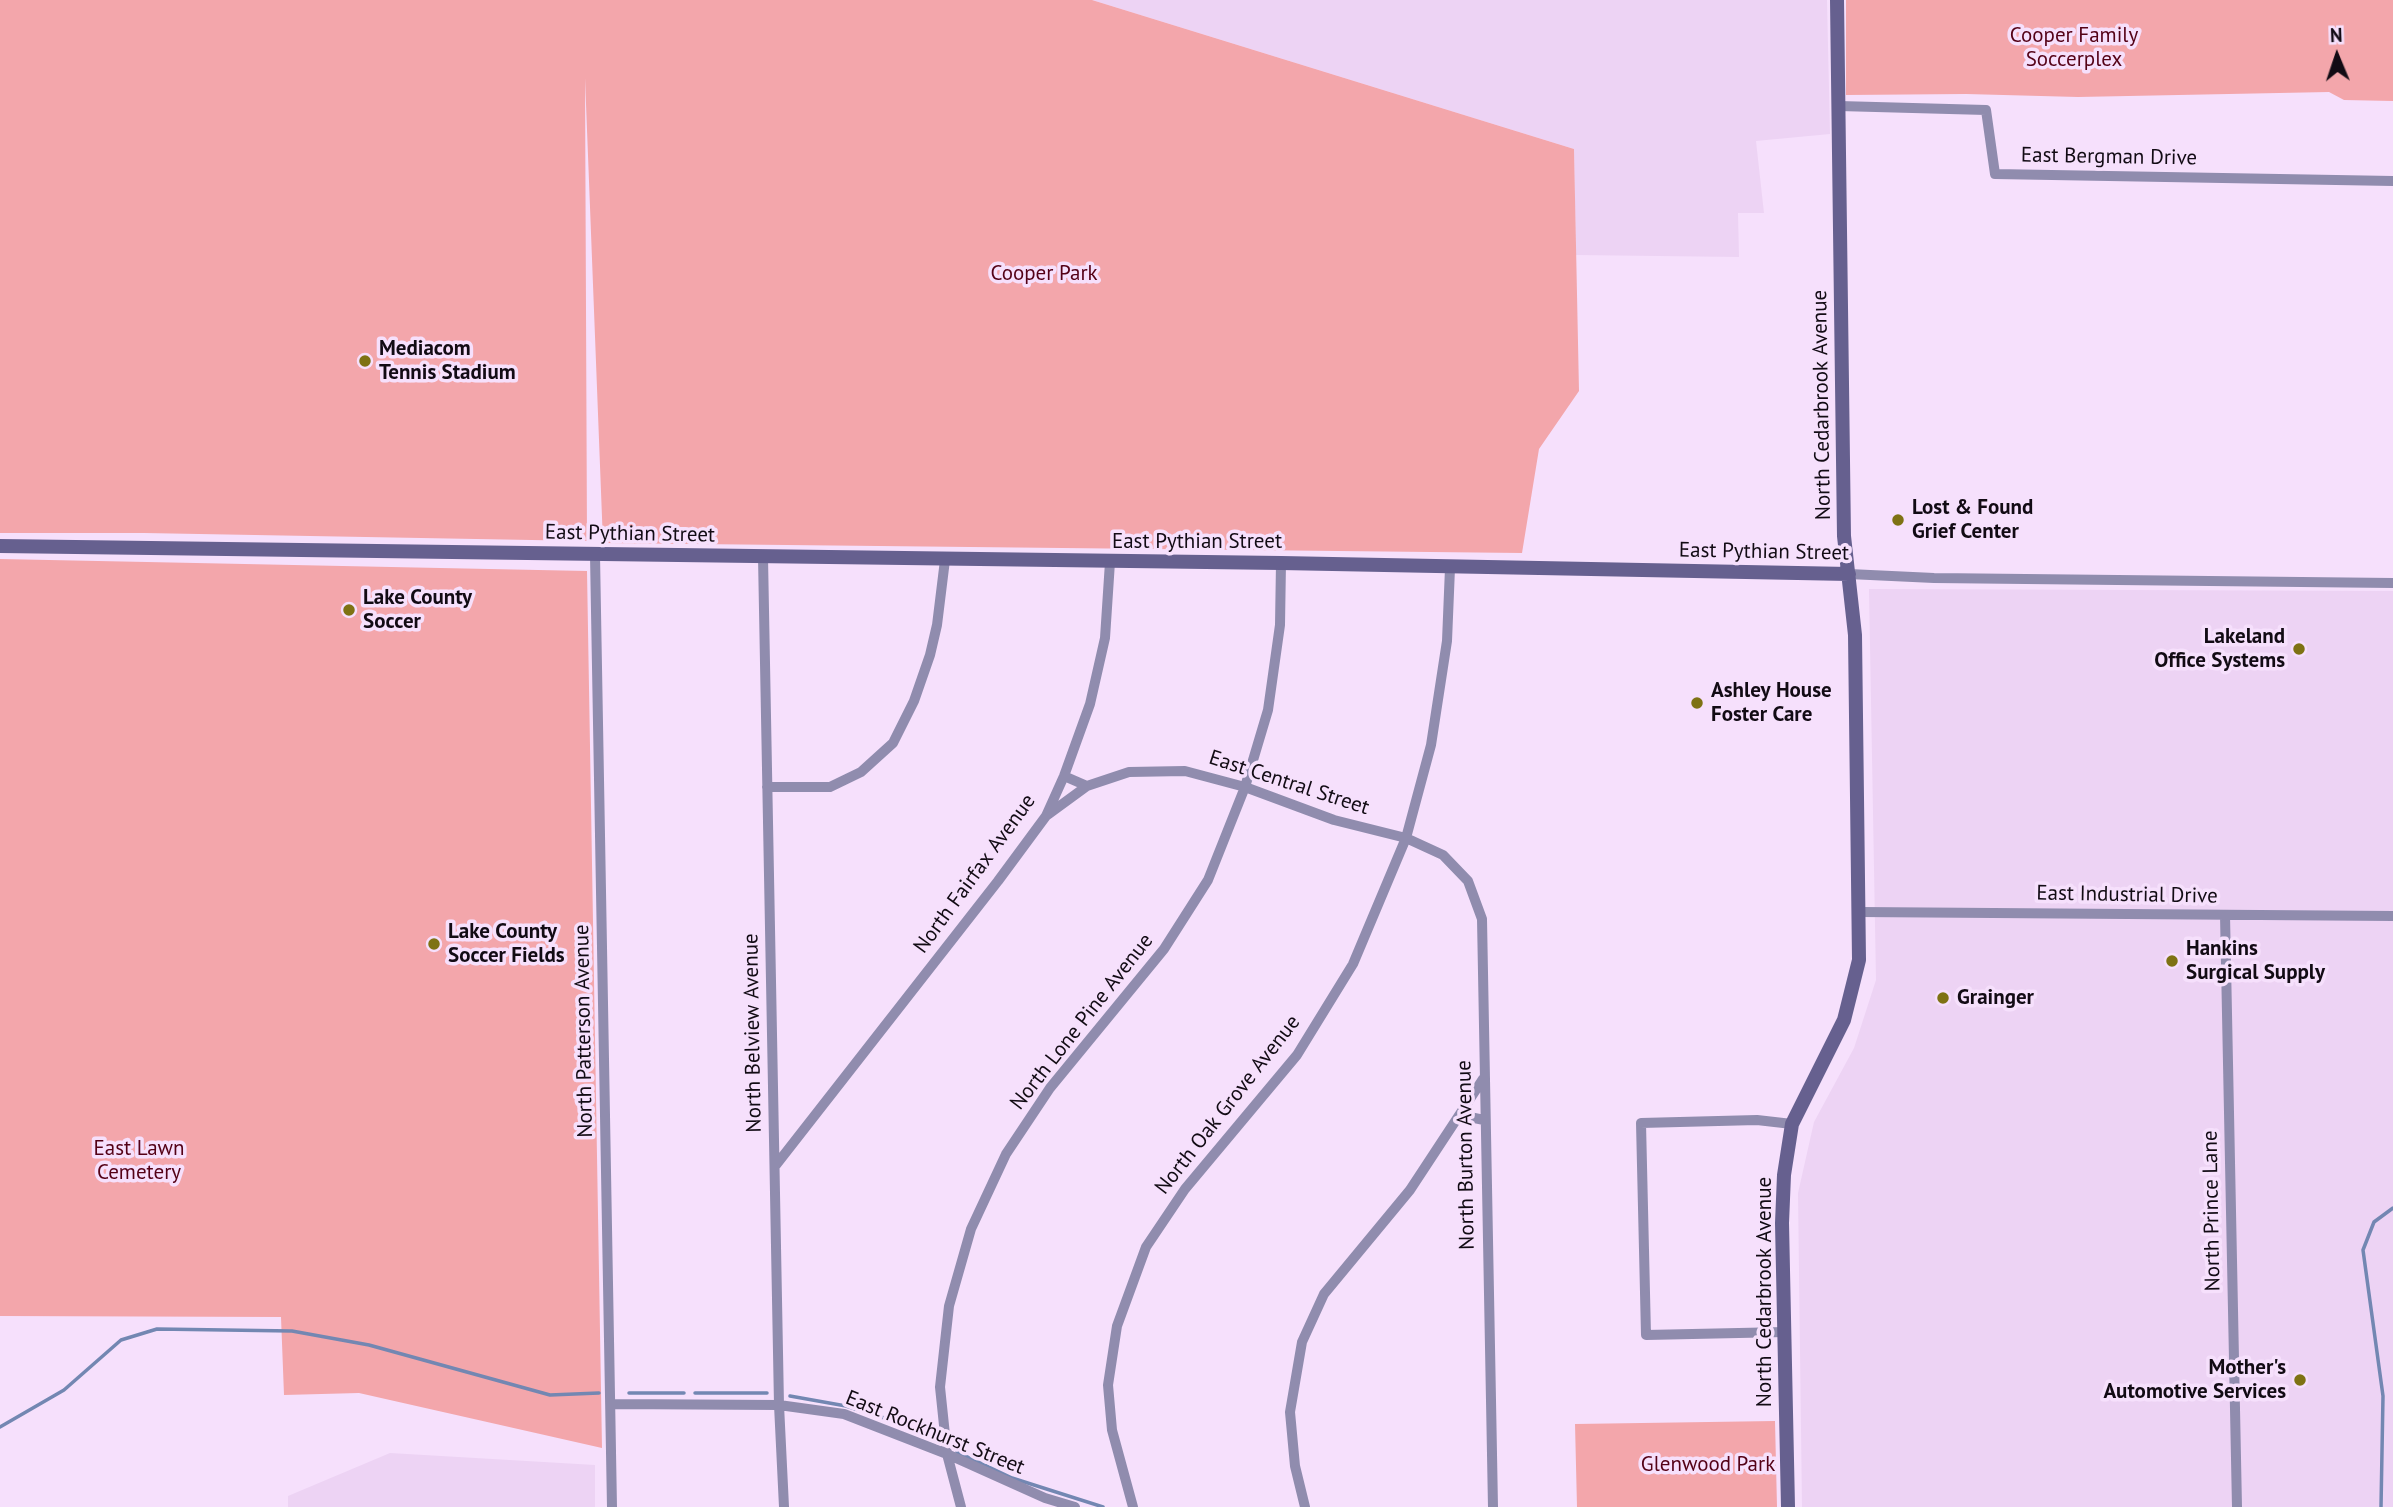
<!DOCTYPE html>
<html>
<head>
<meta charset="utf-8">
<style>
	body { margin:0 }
	#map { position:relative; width:2393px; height:1507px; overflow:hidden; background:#f6e0fc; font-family:"PT Sans",sans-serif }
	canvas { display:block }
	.north { position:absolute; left:2302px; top:21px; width:70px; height:70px; -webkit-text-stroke:5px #f6e0fc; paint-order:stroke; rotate:358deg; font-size:19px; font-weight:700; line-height:28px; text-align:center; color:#120b14 }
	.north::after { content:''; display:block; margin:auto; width:24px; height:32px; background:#120b14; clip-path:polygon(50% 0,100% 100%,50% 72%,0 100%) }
</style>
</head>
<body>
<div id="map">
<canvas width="2393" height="1507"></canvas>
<div class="north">N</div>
</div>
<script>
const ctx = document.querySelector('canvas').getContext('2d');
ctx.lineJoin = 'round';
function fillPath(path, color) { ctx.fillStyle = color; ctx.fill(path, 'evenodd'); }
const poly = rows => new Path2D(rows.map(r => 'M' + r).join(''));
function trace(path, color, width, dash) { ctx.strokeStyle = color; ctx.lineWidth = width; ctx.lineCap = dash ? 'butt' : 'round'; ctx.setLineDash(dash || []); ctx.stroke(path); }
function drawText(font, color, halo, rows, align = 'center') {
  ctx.font = font + ' "PT Sans",sans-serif'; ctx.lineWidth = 7; ctx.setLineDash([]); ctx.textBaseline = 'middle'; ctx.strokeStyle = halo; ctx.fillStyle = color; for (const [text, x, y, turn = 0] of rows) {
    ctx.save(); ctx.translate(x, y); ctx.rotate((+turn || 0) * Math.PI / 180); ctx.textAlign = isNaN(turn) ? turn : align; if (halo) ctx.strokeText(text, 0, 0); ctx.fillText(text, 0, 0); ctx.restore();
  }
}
fillPath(poly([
	[1092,0,1827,0,1830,134,1756,141,1764,213,1738,213,1739,257,1576,255,1574,149],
	[1869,589,2393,591,2393,1507,1802,1507,1798,1193,1814,1122,1854,1048,1876,980],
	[390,1453,595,1465,595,1507,288,1507,288,1496]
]), '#edd3f4');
fillPath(poly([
	[0,0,1092,0,1574,149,1579,391,1539,449,1522,553,603,543,585,78,587,541,144,533,0,533],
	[1846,0,2393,0,2393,101,2344,100,2329,92,2078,97,1966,94,1846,95],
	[0,559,587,571,602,1448,359,1393,284,1395,281,1317,0,1316],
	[1775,1421,1777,1507,1577,1507,1575,1424]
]), '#f3a6ab');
trace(poly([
	[629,1393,684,1393],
	[695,1393,767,1393],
	[790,1396,846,1406,897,1422,922,1434],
	[0,1427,64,1390,121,1340,157,1329,292,1331,369,1345,550,1395,599,1393],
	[957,1452,1012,1478,1103,1507],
	[2381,1507,2383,1396,2363,1250,2374,1222,2393,1208]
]), '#7387b2', 3.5);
trace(poly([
	[1839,106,1986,110,1995,174,2393,181],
	[595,555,612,1507],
	[763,557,779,1405,784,1507],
	[1849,574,1934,578,2393,583],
	[1064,776,1087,786],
	[767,787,830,787,861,772,893,743,914,701,930,655,937,625,945,560],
	[1046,816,1087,786,1129,772,1185,771,1245,787,1334,820,1406,838,1443,855,1468,881,1482,919,1493,1507],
	[1860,912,2393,916],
	[2225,915,2237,1507],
	[1460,1115,1484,1120],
	[776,1165,998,881,1046,816,1064,776,1090,704,1105,638,1110,562],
	[1785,1332,1646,1335,1641,1123,1757,1120,1792,1124],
	[611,1404,779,1405,844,1414,947,1454,1045,1498,1075,1507],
	[961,1507,947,1454,940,1387,949,1306,971,1229,1006,1154,1050,1088,1164,949,1208,880,1245,787,1268,710,1280,625,1281,563],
	[1133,1507,1112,1430,1108,1385,1117,1326,1146,1247,1185,1189,1297,1055,1353,964,1406,838,1431,745,1447,641,1450,568],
	[1305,1507,1295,1466,1290,1412,1302,1342,1324,1294,1410,1190,1483,1079]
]), '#908cae', 10);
trace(poly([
	[0,546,1281,563,1849,574],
	[1788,1507,1782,1223,1784,1175,1792,1124,1844,1020,1859,960,1855,635,1844,536,1837,0]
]), '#66608f', 14);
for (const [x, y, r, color] of [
	[365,361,7,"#7e7213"],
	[1898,520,7,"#7e7213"],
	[349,610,7,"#7e7213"],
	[2299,649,7,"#7e7213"],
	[1697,703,7,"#7e7213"],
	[434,944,7,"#7e7213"],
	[2172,961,7,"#7e7213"],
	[1943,998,7,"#7e7213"],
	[2300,1380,7,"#7e7213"]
]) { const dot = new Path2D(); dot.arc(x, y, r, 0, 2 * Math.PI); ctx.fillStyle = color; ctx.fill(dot); trace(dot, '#f6e0fc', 2.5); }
drawText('21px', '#540116', '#f6e0fc', [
	["Cooper Family",2074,36],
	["Soccerplex",2074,60],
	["Cooper Park",1044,274],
	["East Lawn",139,1149],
	["Cemetery",139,1173],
	["Glenwood Park",1708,1465]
]);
drawText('21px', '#120b14', '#f6e0fc', [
	["East Bergman Drive",2109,157,1],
	["North Cedarbrook Avenue",1822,405,-91],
	["East Pythian Street",630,534,1],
	["East Pythian Street",1197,542],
	["East Pythian Street",1764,552,1],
	["East Central Street",1289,783,18],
	["North Fairfax Avenue",975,874,-54],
	["East Industrial Drive",2127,895,1],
	["North Lone Pine Avenue",1082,1022,-52],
	["North Patterson Avenue",584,1031,-91],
	["North Belview Avenue",753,1033,-91],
	["North Oak Grove Avenue",1228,1105,-52],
	["North Burton Avenue",1466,1155,-91],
	["North Prince Lane",2212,1211,-91],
	["North Cedarbrook Avenue",1765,1292,-90],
	["East Rockhurst Street",935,1433,22]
]);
drawText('bold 21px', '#120b14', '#f6e0fc', [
	["Mediacom",379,349],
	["Tennis Stadium",379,373],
	["Lost & Found",1912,508],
	["Grief Center",1912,532],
	["Lake County",363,598],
	["Soccer",363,622],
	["Lakeland",2285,637,"right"],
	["Office Systems",2285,661,"right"],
	["Ashley House",1711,691],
	["Foster Care",1711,715],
	["Lake County",448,932],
	["Soccer Fields",448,956],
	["Hankins",2186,949],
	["Surgical Supply",2186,973],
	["Grainger",1957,998],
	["Mother's",2286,1368,"right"],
	["Automotive Services",2286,1392,"right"]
], 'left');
</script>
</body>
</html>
